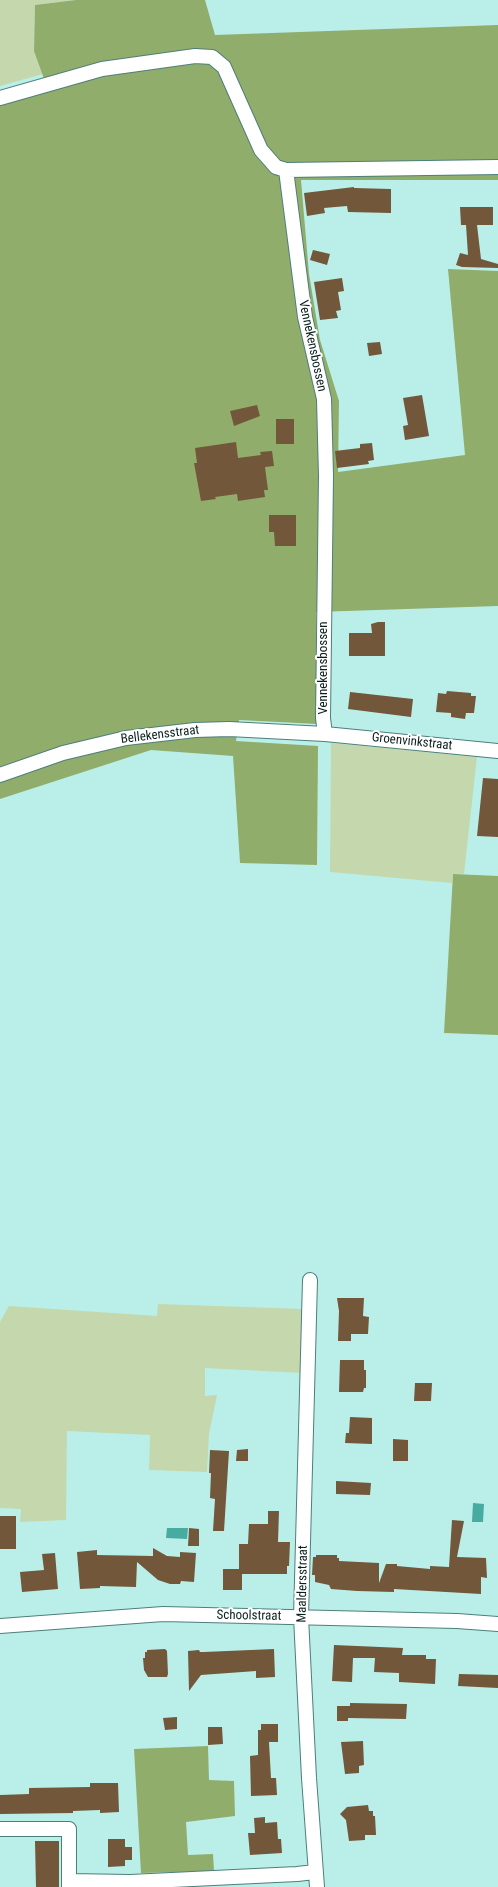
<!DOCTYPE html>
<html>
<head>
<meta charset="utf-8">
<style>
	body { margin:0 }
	canvas { display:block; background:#b9efe8 }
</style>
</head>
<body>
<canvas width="498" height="1887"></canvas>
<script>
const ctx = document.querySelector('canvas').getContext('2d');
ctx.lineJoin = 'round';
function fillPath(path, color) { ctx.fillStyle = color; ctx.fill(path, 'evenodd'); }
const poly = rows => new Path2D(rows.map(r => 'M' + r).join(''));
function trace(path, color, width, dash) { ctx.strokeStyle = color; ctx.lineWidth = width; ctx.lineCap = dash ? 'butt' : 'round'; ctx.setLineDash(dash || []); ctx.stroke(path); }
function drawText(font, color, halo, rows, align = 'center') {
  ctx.font = font + ' "Roboto Condensed",sans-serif'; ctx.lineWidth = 4; ctx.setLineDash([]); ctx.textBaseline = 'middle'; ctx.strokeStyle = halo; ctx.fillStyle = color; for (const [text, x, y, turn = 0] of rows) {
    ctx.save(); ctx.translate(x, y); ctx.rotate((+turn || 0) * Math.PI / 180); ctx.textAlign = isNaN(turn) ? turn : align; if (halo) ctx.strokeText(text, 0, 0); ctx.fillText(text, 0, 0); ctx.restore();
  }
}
fillPath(poly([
	[0,0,76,0,35,5,34,50,43,74,0,86],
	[331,743,477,757,464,874,453,874,452,883,330,872],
	[158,1304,304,1309,302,1373,205,1368,205,1396,217,1395,209,1434,207,1472,149,1470,150,1435,67,1431,66,1520,20,1522,21,1509,0,1508,0,1322,9,1306,157,1316]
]), '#c5d8ad');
fillPath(poly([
	[76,0,205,0,215,35,498,25,498,180,301,180,309,274,320,340,339,401,338,472,465,455,448,269,498,271,498,606,316,612,317,724,239,720,236,741,318,746,317,865,240,863,233,756,151,750,0,799,0,101,47,87,34,51,35,5],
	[453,874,498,876,498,1035,444,1033],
	[208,1746,209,1780,234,1781,235,1816,186,1822,188,1855,213,1854,214,1871,141,1873,134,1749]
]), '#91ad6c');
fillPath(poly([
	[473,1503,484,1504,483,1522,472,1522],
	[167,1528,188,1528,187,1539,166,1538]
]), '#47aba2');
fillPath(poly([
	[354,187,354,188,391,189,391,213,348,212,347,206,324,208,325,213,307,216,304,193],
	[460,207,493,207,493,225,477,225,481,259,498,264,498,268,462,267,456,265,460,253,468,255,466,225,461,225],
	[313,250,330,254,327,265,310,260],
	[342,278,344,291,338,292,341,310,336,311,338,318,320,320,314,282],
	[380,342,382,354,369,356,367,343],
	[422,395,429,436,405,440,403,426,408,425,403,398],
	[257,405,260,416,234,426,230,411],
	[276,419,294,419,294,444,276,444],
	[236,442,238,458,261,455,260,452,272,451,274,466,265,467,268,490,264,490,265,497,238,501,237,494,215,497,216,499,201,501,194,463,197,463,195,448],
	[372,443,374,460,368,461,369,464,337,468,335,451,360,448,360,444],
	[269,515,296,515,296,546,275,546,274,532,269,532],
	[378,622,385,622,385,656,349,656,349,633,372,633,371,624],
	[447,691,471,693,471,696,476,696,474,713,466,713,465,719,451,717,451,713,436,712,438,693,446,694],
	[350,692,413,699,411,717,348,709],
	[483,778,498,779,498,837,477,836],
	[337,1298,364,1298,363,1316,369,1317,368,1334,351,1334,351,1341,338,1341,339,1311],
	[340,1360,364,1360,364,1370,366,1370,366,1388,364,1388,363,1392,339,1392],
	[415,1383,432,1383,431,1401,414,1401],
	[350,1417,372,1418,372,1444,345,1443,346,1433,349,1433],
	[393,1439,408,1440,408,1461,393,1461],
	[248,1449,248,1461,236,1461,237,1450],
	[210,1450,229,1451,224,1531,213,1531,215,1499,210,1498,211,1473,209,1473],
	[336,1481,371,1483,370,1495,336,1494],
	[268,1511,279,1511,278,1542,290,1542,289,1566,287,1566,287,1574,242,1574,242,1590,223,1590,223,1569,239,1569,239,1544,248,1544,249,1524,268,1524],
	[0,1516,16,1516,16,1549,0,1549],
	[452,1520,464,1521,457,1557,486,1558,487,1578,481,1577,481,1594,394,1589,394,1592,357,1591,331,1589,329,1585,315,1582,315,1575,312,1575,313,1557,316,1557,316,1555,337,1555,337,1558,339,1558,339,1561,379,1563,379,1583,386,1564,397,1564,397,1566,430,1569,430,1566,449,1567],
	[189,1528,199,1529,199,1546,188,1546],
	[153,1548,167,1556,180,1557,180,1552,196,1553,194,1582,181,1581,180,1584,170,1584,158,1580,137,1562,136,1587,100,1586,100,1588,80,1589,77,1552,97,1550,97,1555,153,1556],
	[55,1553,58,1589,22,1592,20,1572,44,1570,42,1554],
	[334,1645,403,1648,402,1655,426,1655,426,1659,436,1659,435,1684,399,1682,399,1673,374,1672,375,1658,353,1658,352,1682,332,1681],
	[165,1649,167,1651,168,1674,167,1677,148,1677,144,1670,143,1658,145,1658,145,1652,147,1652,147,1650],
	[274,1649,275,1677,256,1678,256,1671,201,1675,189,1691,188,1651,199,1650,200,1652,204,1652],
	[459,1674,498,1675,498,1688,458,1686],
	[350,1703,407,1704,406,1719,348,1718,348,1721,337,1721,337,1706,350,1706],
	[177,1717,177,1729,165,1730,163,1718],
	[261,1724,278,1724,278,1742,269,1742,271,1778,276,1778,277,1795,251,1796,250,1756,258,1755,258,1730,261,1730],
	[208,1727,222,1727,223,1744,208,1745],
	[363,1741,364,1765,359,1766,359,1773,345,1774,341,1742],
	[90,1783,118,1783,119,1812,100,1813,100,1810,73,1811,73,1813,0,1814,0,1795,29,1794,29,1788,90,1787],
	[368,1805,369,1811,373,1811,373,1816,375,1816,376,1835,365,1835,365,1840,349,1841,346,1820,340,1814,347,1807],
	[265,1817,265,1823,277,1822,278,1839,281,1839,282,1853,250,1855,248,1833,255,1833,254,1818],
	[108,1839,125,1839,125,1847,132,1847,132,1860,125,1860,125,1866,108,1867],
	[35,1841,59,1841,59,1887,36,1887]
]), '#72573a');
const minor = poly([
	[0,98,102,69,195,56,212,57,224,67,261,150,276,167,286,170],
	[325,734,323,718,326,476,324,399,305,317,286,170,498,167],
	[0,775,63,753,126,738,195,730,229,729,325,734,498,751],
	[310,1280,301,1617,309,1778,317,1887],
	[0,1626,163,1614,457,1621,498,1624],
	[0,1829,69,1829,69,1887],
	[69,1881,130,1882,297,1874,315,1872]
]);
trace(minor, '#4d7f7a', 16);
trace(minor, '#fff', 14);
drawText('13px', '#0b201e', '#fff', [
	["Vennekensbossen",312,346,78],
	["Vennekensbossen",324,668,-90],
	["Bellekensstraat",160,735,-7],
	["Groenvinkstraat",412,742,6],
	["Maaldersstraat",303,1584,-89],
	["Schoolstraat",249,1616,1]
]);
</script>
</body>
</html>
